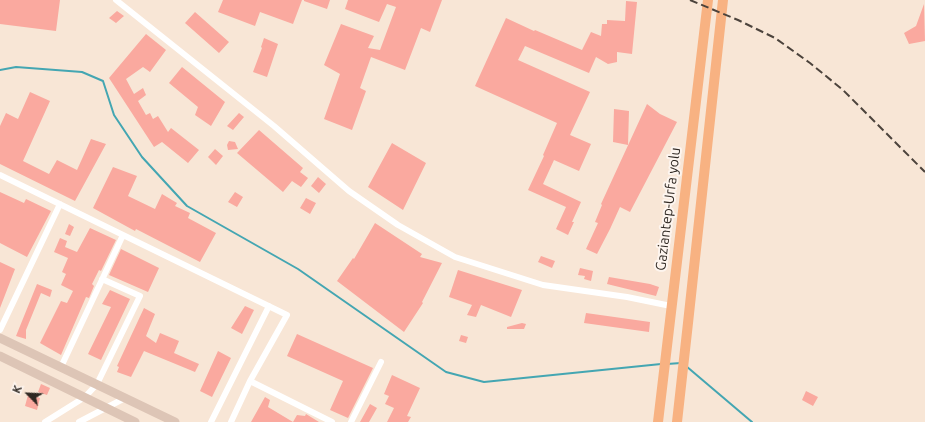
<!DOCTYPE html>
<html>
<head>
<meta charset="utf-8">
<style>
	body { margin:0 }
	#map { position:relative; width:925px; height:422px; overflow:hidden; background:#f8e6d6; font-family:Ubuntu,sans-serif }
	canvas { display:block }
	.north { position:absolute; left:8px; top:374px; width:40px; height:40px; -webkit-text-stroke:3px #fdf5ef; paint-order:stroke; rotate:294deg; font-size:11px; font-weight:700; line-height:16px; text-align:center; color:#2f2822 }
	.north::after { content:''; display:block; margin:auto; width:14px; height:18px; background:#2f2822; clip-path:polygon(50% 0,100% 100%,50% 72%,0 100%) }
</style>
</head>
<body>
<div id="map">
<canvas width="925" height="422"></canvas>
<div class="north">K</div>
</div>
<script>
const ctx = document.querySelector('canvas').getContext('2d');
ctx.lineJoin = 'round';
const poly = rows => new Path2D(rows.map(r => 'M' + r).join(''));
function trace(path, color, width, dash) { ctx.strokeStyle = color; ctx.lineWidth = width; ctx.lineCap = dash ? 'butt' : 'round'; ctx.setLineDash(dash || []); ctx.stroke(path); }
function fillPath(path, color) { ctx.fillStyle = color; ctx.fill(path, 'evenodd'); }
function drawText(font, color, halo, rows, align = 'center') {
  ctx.font = font + ' Ubuntu,sans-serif'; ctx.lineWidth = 4; ctx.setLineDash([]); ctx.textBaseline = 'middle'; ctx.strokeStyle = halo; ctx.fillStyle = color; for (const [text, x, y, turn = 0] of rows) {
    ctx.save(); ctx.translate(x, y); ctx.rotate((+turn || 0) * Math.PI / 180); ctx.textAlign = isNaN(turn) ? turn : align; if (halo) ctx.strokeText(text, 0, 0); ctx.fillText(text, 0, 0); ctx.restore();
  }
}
trace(poly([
	[0,70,16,67,82,72,103,81,114,115,142,157,187,206,298,269,446,372,484,382,661,364],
	[667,364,681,363],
	[686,366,752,422]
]), '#44a6b2', 2);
fillPath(poly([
	[0,0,60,0,56,31,0,24],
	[223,0,302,0,293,24,260,12,255,26,218,12],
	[304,0,330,0,327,9,304,1],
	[348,0,442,0,430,32,421,28,405,70,371,57,360,88,366,91,352,130,324,119,340,74,324,65,341,24,374,36,368,48,380,50,396,7,387,4,379,22,345,9],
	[626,1,637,2,632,54,617,52,617,62,608,64,596,57,589,73,525,46,518,60,590,92,570,135,591,144,579,171,554,160,543,184,581,202,572,222,574,222,568,235,556,229,566,207,528,190,544,156,543,155,557,123,475,86,506,18,534,31,535,30,582,50,591,32,601,36,602,24,607,24,607,20,625,21],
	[924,4,925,41,909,44,904,33,916,26],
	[117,11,124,16,116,23,109,18],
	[195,12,229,42,219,53,185,23],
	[146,34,166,50,150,72,143,67,126,79,134,94,143,88,146,95,138,101,146,115,150,113,153,119,158,116,168,132,171,128,199,150,188,163,162,142,154,147,109,78],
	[264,38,278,44,267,77,253,72,262,48,261,47],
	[182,67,225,102,211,126,195,115,198,107,169,83],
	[30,92,50,101,23,161,49,174,57,160,77,170,91,139,106,144,75,201,0,164,0,126,6,113,18,119],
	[647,104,660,114,677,122,630,212,620,207,610,229,597,254,586,249,598,223,595,222,602,205,601,204],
	[614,109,629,111,628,145,613,142],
	[239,113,244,117,233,130,227,126],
	[259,130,303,168,300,172,308,178,301,187,292,181,283,192,237,153],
	[229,141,235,142,238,149,228,150,227,145],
	[392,143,426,163,403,210,368,187],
	[215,149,223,156,216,165,208,157],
	[113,167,137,176,128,196,155,209,162,194,177,203,175,206,190,213,188,218,216,233,200,262,136,229,135,231,93,208],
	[318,177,326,184,319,193,311,186],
	[0,192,24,203,26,199,51,211,27,257,0,243],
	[235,192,243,197,237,207,228,202],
	[306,198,316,203,310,214,300,208],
	[375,223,422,254,420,257,442,263,422,302,423,303,404,332,337,281,353,258,354,259],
	[69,224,74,227,70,236,65,234],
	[90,228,116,240,101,271,99,270,92,284,94,286,89,298,86,297,61,355,40,343,61,301,67,303,73,291,61,285,66,274,62,272,68,258,54,252,60,238,67,241,65,247,77,252],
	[121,249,159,268,148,292,109,275],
	[541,256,555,261,552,268,538,262],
	[0,262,15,269,0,308],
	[580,268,593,271,591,281,584,279,585,276,578,275],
	[458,270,522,290,511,317,481,305,476,317,467,315,472,305,449,297],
	[609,277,650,284,659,287,656,296,607,284],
	[37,284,52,290,50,297,41,293,26,330,26,339,16,336],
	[110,290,130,299,101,360,88,354,111,307,102,304],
	[245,306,254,310,242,334,231,328],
	[144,308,155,314,146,336,156,343,160,333,179,341,174,353,199,364,195,372,144,351,131,377,117,372,119,367,117,366],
	[586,313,650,322,649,332,584,323],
	[522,323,526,324,524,329,507,329,507,327],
	[297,334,373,368,348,418,330,410,343,381,287,356],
	[461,335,468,337,466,343,459,341],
	[218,351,231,358,212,397,200,391],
	[392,375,420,388,407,416,411,417,408,422,387,422,394,408,385,404,389,396,384,394],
	[41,384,50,388,47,395,38,392],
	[806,391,818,397,813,406,802,400],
	[28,395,40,398,37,410,25,406],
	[265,397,270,400,268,407,293,422,297,415,305,416,306,414,319,422,251,422],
	[370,404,377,408,369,422,360,422]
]), '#faa99f');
trace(poly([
	[116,0,274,126,349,191,398,225,455,257,543,285,627,297,671,306],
	[0,175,287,315,250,381,231,422],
	[0,330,60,204],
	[61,367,123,235],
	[250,381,332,422],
	[45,422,85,397,97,384,140,296,102,279],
	[79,422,125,398],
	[211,422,269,306],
	[351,422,381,362]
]), '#fff', 6);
trace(poly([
	[0,338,175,422],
	[0,356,135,422]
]), '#ddc5b6', 9);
trace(poly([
	[658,422,708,0],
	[677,422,688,323,723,0]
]), '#f8b282', 10);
trace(poly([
	[690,0,738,20,775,38,810,63,843,90,925,172]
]), '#4c433c', 2, [8, 4]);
drawText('14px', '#2f2822', '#fdf5ef', [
	["Gaziantep-Urfa yolu",668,209,-83]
]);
</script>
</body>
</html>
